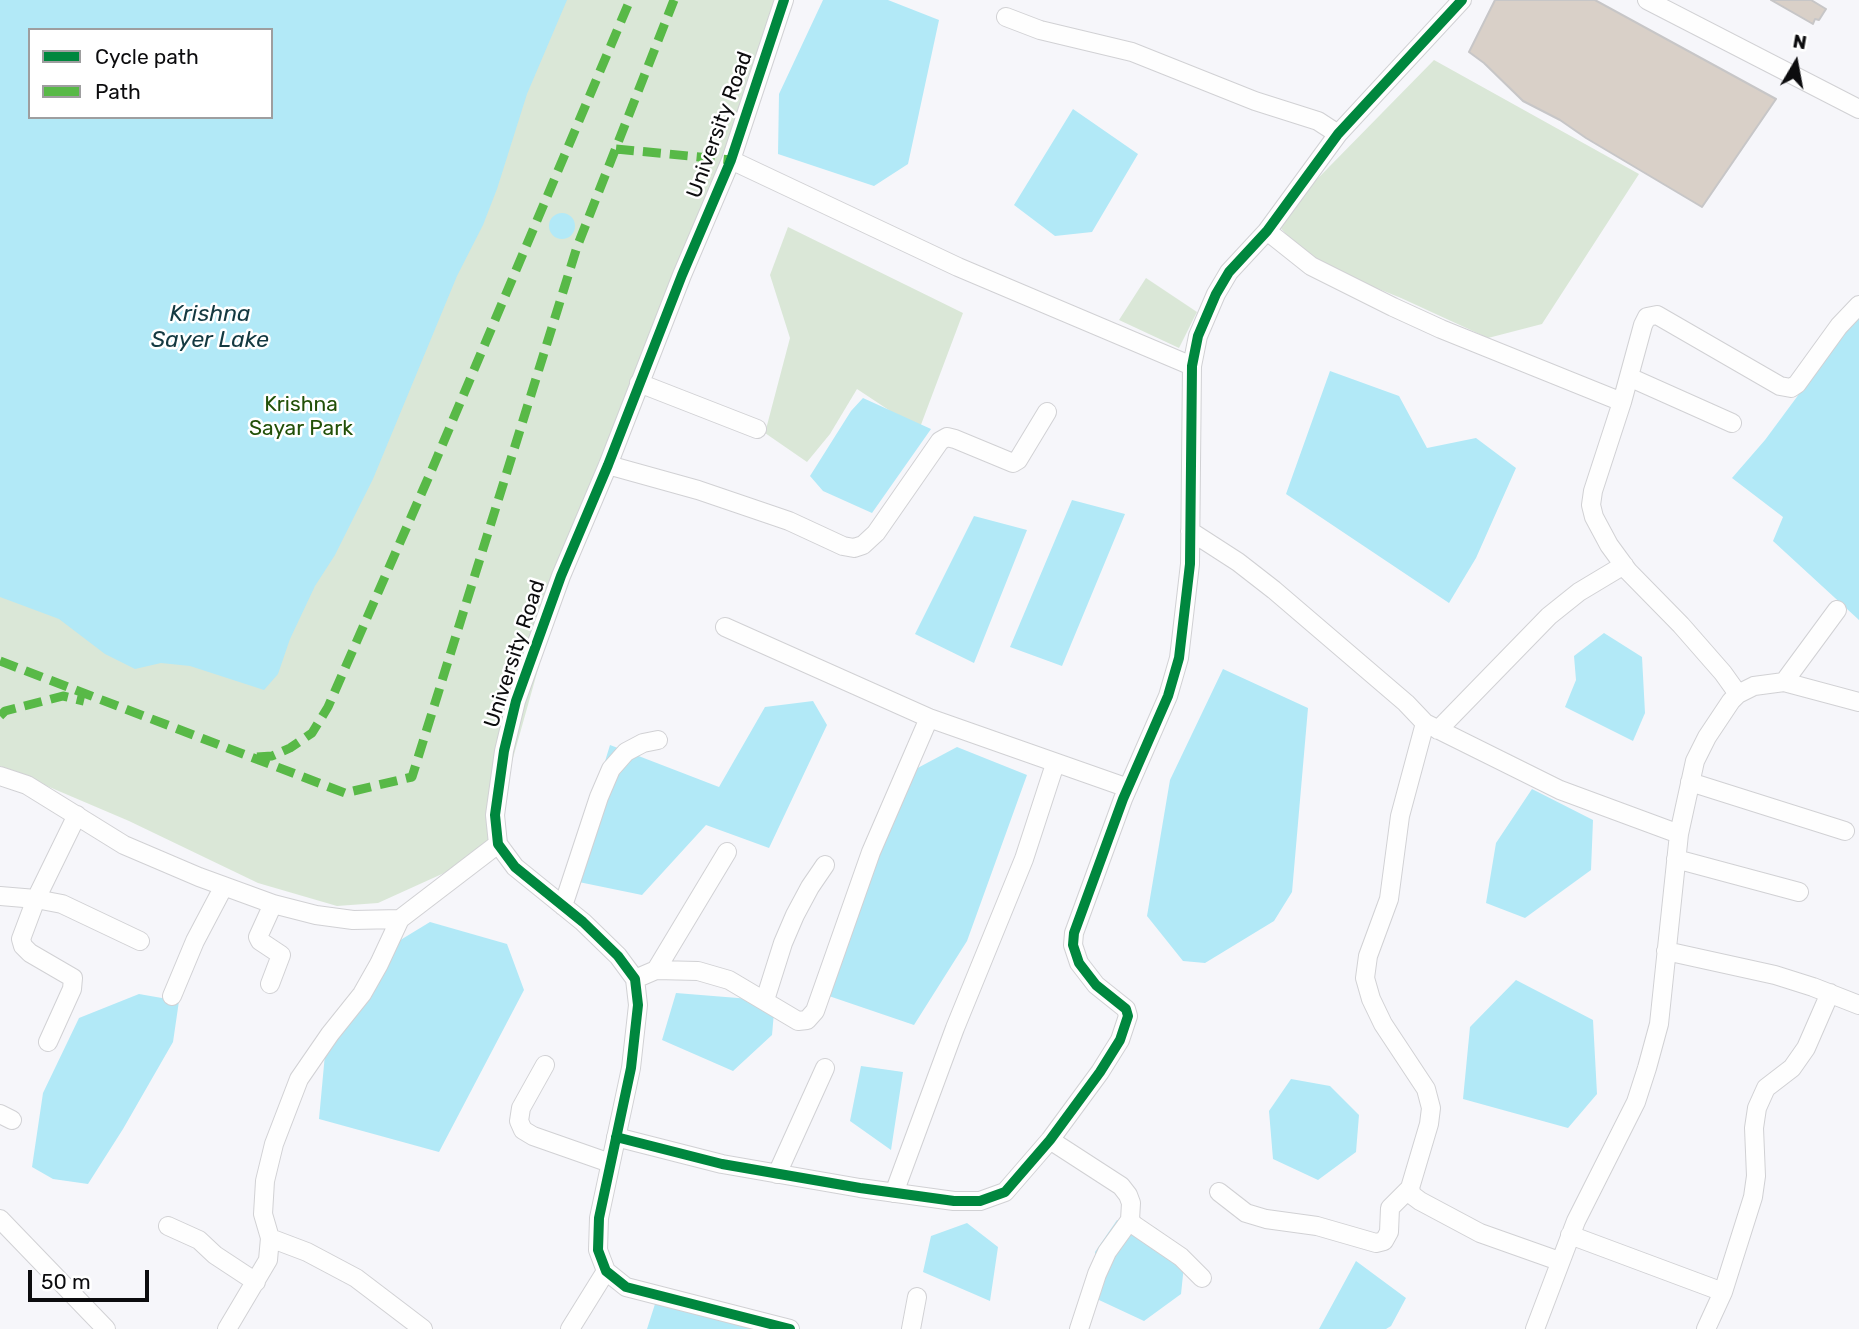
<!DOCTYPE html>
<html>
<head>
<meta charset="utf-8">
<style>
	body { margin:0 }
	#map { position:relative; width:1859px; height:1329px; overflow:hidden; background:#f6f6fa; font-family:Rubik,sans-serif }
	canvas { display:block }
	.legend { position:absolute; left:28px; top:28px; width:245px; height:91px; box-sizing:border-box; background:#fff; border:2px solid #9e9e9f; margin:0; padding:9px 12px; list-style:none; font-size:21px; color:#0c0c0e }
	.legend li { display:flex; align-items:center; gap:14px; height:35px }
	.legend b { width:35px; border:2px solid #9e9e9f }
	.north { position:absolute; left:1761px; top:28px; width:70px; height:70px; -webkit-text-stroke:5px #fff; paint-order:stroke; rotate:10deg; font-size:19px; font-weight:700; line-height:28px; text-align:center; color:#0c0c0e }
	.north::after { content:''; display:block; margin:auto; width:24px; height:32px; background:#0c0c0e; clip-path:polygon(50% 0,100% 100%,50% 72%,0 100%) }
	.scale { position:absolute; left:28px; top:1270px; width:121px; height:32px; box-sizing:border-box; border:4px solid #0c0c0e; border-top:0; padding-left:9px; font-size:21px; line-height:24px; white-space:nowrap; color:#0c0c0e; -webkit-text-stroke:5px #fff; paint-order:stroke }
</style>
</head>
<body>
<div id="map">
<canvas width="1859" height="1329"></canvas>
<ul class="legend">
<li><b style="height:9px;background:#00873e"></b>Cycle path</li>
<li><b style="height:9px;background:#58b947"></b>Path</li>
</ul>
<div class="north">N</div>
<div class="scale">50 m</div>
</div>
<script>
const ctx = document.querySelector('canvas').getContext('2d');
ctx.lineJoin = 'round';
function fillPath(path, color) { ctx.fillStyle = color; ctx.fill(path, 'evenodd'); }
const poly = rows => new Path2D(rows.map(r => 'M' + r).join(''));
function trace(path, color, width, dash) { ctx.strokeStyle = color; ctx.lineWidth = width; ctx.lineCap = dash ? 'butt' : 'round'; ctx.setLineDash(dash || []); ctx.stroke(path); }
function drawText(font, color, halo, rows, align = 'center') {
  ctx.font = font + ' Rubik,sans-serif'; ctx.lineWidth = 5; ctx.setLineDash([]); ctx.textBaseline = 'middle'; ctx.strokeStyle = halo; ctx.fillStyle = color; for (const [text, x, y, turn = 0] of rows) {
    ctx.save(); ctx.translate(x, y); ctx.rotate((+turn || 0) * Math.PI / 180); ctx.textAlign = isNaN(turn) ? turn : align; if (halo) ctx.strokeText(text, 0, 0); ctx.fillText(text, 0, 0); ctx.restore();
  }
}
fillPath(poly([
	[0,0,784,0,571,552,486,854,378,903,337,906,258,883,129,821,0,766],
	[30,30,271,30,271,117,30,117],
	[1434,60,1639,174,1542,324,1488,338,1401,298,1312,262,1275,222],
	[788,227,963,313,919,430,857,389,830,434,807,462,765,433,790,338,770,275],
	[1146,278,1197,312,1179,348,1119,320]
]), '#dae7d7');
fillPath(poly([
	[0,0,567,0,527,94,497,189,483,225,457,276,373,479,335,555,315,586,290,639,278,674,264,690,190,666,161,663,135,669,105,654,59,619,0,597],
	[30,30,271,30,271,117,30,117],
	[823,0,888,0,939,20,908,164,874,186,778,154,779,94],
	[1073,109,1138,154,1092,232,1055,236,1014,205],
	'549 226a13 13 0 1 1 26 0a13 13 0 1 1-26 0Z',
	[1859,313,1859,620,1773,541,1783,517,1732,478,1765,440],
	[1330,371,1399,396,1427,448,1476,438,1516,468,1476,558,1449,603,1286,494],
	[863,398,931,429,872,513,823,491,810,476,851,411],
	[1072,500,1125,514,1062,666,1010,647],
	[974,516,1027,530,974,663,915,634],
	[1604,633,1642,657,1645,713,1633,741,1565,707,1576,680,1574,656],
	[1223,669,1308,708,1292,892,1274,921,1205,963,1183,961,1147,916,1170,780],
	[813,701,827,725,769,848,706,825,642,895,569,880,610,745,719,787,765,707],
	[957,747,1027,775,967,941,914,1025,823,994,912,771],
	[1532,789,1593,820,1591,870,1525,918,1486,903,1496,843],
	[430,922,507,944,524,990,439,1152,319,1119,325,1054,384,950],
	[1516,980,1593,1020,1597,1094,1568,1128,1463,1099,1470,1027],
	[676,993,775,1001,772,1035,733,1071,662,1040],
	[139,994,179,1001,173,1042,123,1129,88,1184,53,1179,32,1167,43,1093,79,1018],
	[861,1066,903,1072,891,1150,850,1121],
	[1291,1079,1330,1086,1359,1115,1356,1152,1318,1180,1273,1159,1269,1111],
	[1117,1220,1156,1228,1185,1256,1181,1294,1144,1321,1099,1300,1095,1252],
	[967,1223,998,1247,990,1301,923,1272,931,1236],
	[1356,1261,1406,1298,1391,1326,1386,1329,1319,1329],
	[655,1304,719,1317,779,1329,647,1329]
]), '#b2e9f7');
const building = poly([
	[1495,0,1595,0,1776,99,1702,207,1586,138,1560,120,1523,101,1484,63,1469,52,1495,0],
	[1771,0,1811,0,1826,9,1819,20,1815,19,1813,24,1771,0]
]);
fillPath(building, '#d9d0c8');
trace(building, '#c7c6c7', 2);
const minor = poly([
	[784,0,731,160,682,275,608,465,561,576,516,701,504,751,495,815,498,844,515,867,583,922,618,956,635,979,638,1005,631,1068,599,1218,598,1250,606,1271,626,1287,790,1329],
	[1647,0,1859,109],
	[1006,17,1040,30,1132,52,1255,101,1318,121,1338,134],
	[731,160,958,267,1192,366],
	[1267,231,1311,266,1393,307,1441,329,1622,402],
	[1629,377,1732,423],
	[639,383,757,429],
	[608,465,698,490,789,521,843,546,854,548,863,545,876,533,940,441,947,437,955,439,1013,463,1018,460,1047,412],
	[1190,531,1238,562,1274,590,1406,703,1425,723,1560,790,1679,834],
	[725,627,929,718,1128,788],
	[1784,682,1837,610],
	[1738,694,1723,673,1681,625,1628,571,1609,545,1594,517,1591,505,1593,491,1622,402,1643,325,1647,317,1657,315,1780,386,1791,388,1797,384,1839,326,1859,305],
	[1425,723,1400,816,1389,899,1368,956,1365,978,1371,999,1383,1024,1426,1089,1431,1108,1429,1124,1410,1188,1412,1195,1420,1201,1480,1233,1559,1261],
	[1438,730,1549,616,1579,592,1624,565],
	[0,776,27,785,124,845,199,877,273,904,316,915,353,920,400,919,498,844],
	[1690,782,1845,831],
	[1676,859,1799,892],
	[0,896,36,899,62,904,140,941],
	[563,906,599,797,611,769,626,752,643,743,658,740],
	[1666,951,1775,975,1813,987,1859,1005],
	[656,970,727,852],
	[635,979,656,970,698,971,729,980,798,1021,807,1020,815,1011,871,852,929,718],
	[270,984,281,955,260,941,258,937,273,904],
	[172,996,195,941,224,886],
	[765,1000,783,943,795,915,810,887,825,865],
	[48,1042,72,989,73,978,30,953,23,946,21,939,36,899,77,815],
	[545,1065,521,1108,519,1121,523,1130,533,1136,610,1163],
	[0,1114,12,1120],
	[616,1137,722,1164,860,1188,954,1201,980,1201,1005,1192,1050,1140,1100,1072,1120,1040,1128,1016,1126,1009,1096,985,1079,963,1073,945,1074,933,1123,799,1168,696,1179,658,1190,564,1192,366,1198,336,1216,294,1229,272,1267,231,1338,134,1462,0],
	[1050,1140,1121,1186,1128,1195,1131,1203,1130,1220,1134,1225,1181,1257,1202,1278],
	[777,1174,825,1068],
	[1219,1192,1246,1213,1266,1219,1317,1226,1376,1243,1384,1241,1389,1232,1390,1208,1410,1188],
	[894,1193,955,1028,1024,859,1055,764],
	[0,1219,106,1329],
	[168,1226,199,1240,215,1255,256,1282],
	[1570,1235,1723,1292],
	[270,1238,307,1252,356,1278,423,1329],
	[227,1329,268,1260,270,1238,263,1214,265,1181,274,1144,299,1079,330,1034,362,994,379,964,400,919],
	[570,1329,606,1271],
	[911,1329,917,1297],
	[1079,1329,1097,1274,1107,1252,1130,1220],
	[1535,1329,1576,1221,1636,1102,1647,1068,1659,1024,1679,834,1695,761,1707,737,1731,701,1738,694,1754,686,1784,682,1859,702],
	[1706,1329,1723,1292,1753,1197,1756,1176,1754,1128,1757,1108,1766,1088,1792,1068,1806,1048,1830,993]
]);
trace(minor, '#d1d1d4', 20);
trace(minor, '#fefefe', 18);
trace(poly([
	[616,149,731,160],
	[0,661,345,793,412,777,577,247,674,0],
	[0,716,5,711,63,696,84,701],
	[257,757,272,756,290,748,312,733,328,707,433,467,630,0]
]), '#58b947', 9, [18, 9]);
trace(poly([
	[784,0,731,160,682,275,608,465,561,576,516,701,504,751,495,815,498,844,515,867,583,922,618,956,635,979,638,1005,631,1068,599,1218,598,1250,606,1271,626,1287,790,1329],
	[616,1137,722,1164,860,1188,954,1201,980,1201,1005,1192,1050,1140,1100,1072,1120,1040,1128,1016,1126,1009,1096,985,1079,963,1073,945,1074,933,1123,799,1168,696,1179,658,1190,564,1192,366,1198,336,1216,294,1229,272,1267,231,1338,134,1462,0]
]), '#00873e', 10);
drawText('21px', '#0c0c0e', '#fff', [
	["University Road",720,125,-70],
	["University Road",515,654,-72]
]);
drawText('21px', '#215008', '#fff', [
	["Krishna",301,405],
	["Sayar Park",301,429]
]);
drawText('italic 23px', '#133941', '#fff', [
	["Krishna",210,314],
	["Sayer Lake",210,340]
]);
</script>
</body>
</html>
